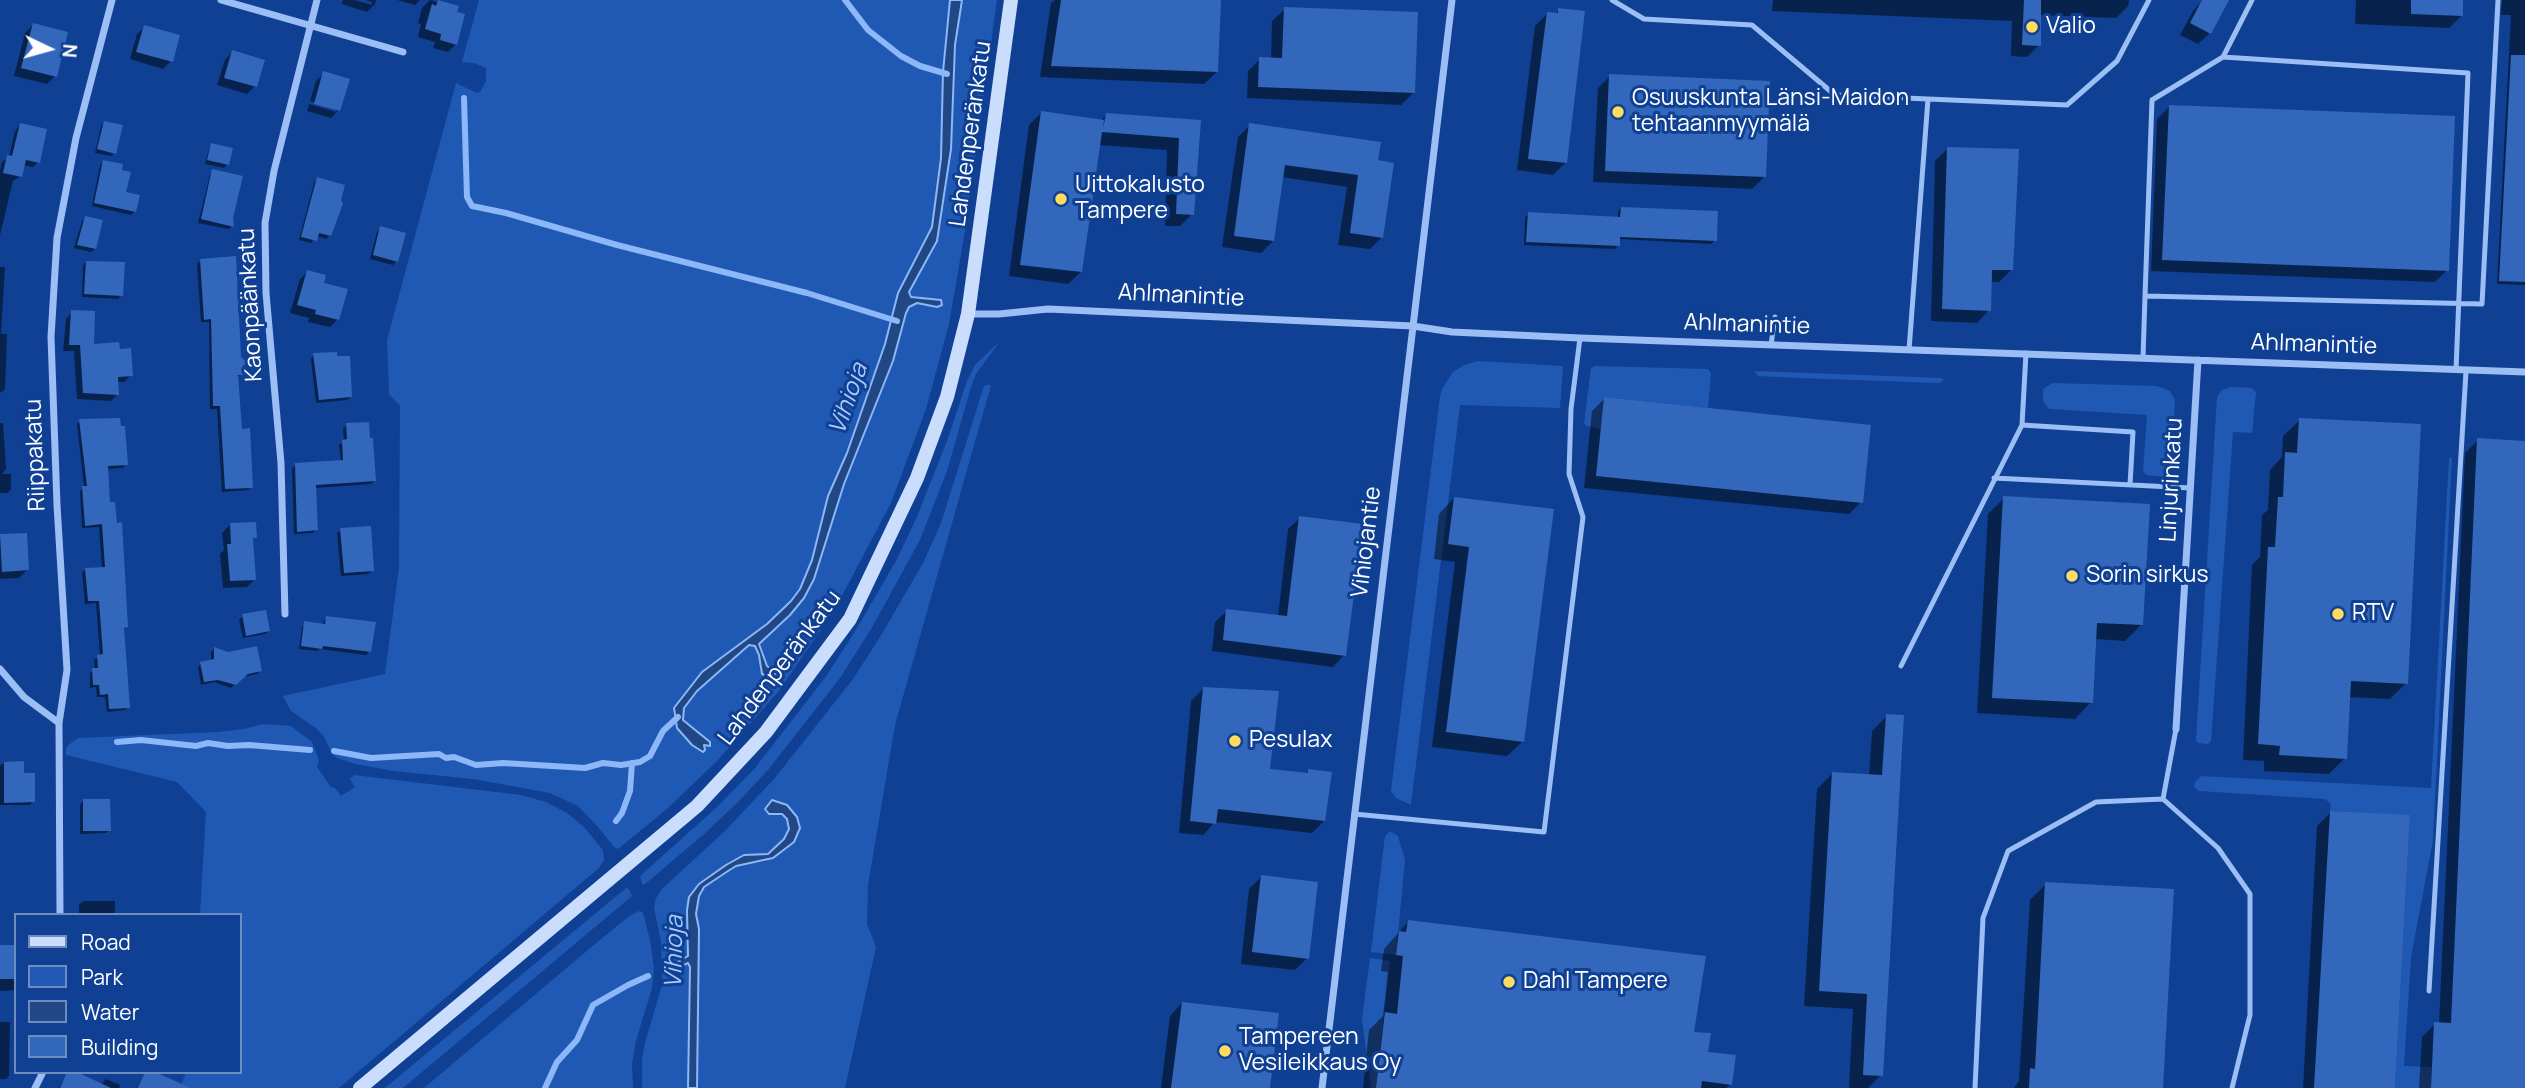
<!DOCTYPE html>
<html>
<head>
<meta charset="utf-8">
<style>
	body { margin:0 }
	#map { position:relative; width:2525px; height:1088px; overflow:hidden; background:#0f4093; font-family:Manrope,sans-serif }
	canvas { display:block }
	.legend { position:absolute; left:14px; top:913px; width:228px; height:161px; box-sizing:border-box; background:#0f4093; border:2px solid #6f8cbe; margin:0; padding:9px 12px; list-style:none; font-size:21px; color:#fff }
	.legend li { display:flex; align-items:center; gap:14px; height:35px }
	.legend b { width:35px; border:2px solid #6f8cbe }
	.north { position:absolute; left:14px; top:14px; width:70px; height:70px; -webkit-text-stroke:5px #0f4093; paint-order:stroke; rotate:95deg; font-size:19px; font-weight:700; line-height:28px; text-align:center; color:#fff }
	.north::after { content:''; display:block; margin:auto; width:24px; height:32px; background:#fff; clip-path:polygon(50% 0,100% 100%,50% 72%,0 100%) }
</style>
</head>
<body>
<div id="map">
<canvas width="2525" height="1088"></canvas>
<ul class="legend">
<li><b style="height:9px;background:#cbddfd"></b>Road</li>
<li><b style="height:19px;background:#2059b3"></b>Park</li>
<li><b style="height:19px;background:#214785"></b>Water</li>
<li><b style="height:19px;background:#3367bb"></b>Building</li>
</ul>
<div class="north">N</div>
</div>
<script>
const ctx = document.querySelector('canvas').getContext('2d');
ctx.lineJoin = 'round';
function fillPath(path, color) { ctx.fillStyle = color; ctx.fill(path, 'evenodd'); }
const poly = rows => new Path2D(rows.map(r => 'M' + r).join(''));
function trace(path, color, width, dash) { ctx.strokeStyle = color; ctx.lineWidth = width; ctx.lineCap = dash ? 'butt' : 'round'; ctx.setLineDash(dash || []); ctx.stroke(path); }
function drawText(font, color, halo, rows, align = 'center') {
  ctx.font = font + ' Manrope,sans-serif'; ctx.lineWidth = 6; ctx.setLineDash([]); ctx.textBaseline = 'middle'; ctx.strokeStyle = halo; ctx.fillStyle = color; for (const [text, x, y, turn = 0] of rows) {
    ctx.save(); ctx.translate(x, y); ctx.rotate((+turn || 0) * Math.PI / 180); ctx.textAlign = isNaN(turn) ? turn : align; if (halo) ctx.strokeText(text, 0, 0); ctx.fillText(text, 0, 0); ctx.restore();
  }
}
fillPath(poly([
	[479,0,950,0,943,72,941,158,932,227,898,293,885,344,847,453,828,495,812,560,800,589,791,601,767,624,702,672,674,708,673,715,705,751,705,745,683,720,684,708,697,691,749,645,755,646,759,655,760,670,775,671,767,666,759,644,790,615,804,598,814,579,844,484,893,361,909,307,917,303,926,306,939,299,911,297,909,292,920,268,933,251,941,224,951,149,955,45,962,0,997,0,965,231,949,324,926,409,891,503,835,609,779,691,717,761,668,808,618,849,614,847,598,827,578,806,550,793,473,779,393,771,356,764,337,758,332,754,324,737,317,729,291,711,283,696,385,674,399,568,400,406,389,394,387,340,456,83,477,93,480,92,486,81,486,68,474,63,462,62],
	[1000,341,976,374,971,387,947,471,920,540,870,631,840,678,768,770,738,802,703,835,644,885,642,884,640,876,716,808,755,768,827,675,857,628,896,561,916,519,947,441,967,381,975,365],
	[1478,361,1563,366,1560,408,1460,405,1411,805,1396,798,1391,791,1440,397,1442,389,1453,372,1464,365],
	[1595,366,1708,369,1711,373,1708,408,1604,397,1601,429,1586,426,1584,423,1591,368],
	[1754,371,1941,378,1944,380,1939,383,1800,378,1758,376],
	[2052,383,2157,386,2170,391,2175,400,2171,472,2166,477,2146,475,2143,471,2147,415,2049,409,2043,401,2043,389],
	[987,385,991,385,895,725,868,885,867,924,876,947,845,1088,697,1088,699,929,696,914,699,896,704,887,728,871,735,866,767,861,799,834,797,817,770,806,768,813,785,816,789,822,789,829,784,839,768,853,747,855,699,884,687,910,688,956,673,970,688,963,690,967,688,1088,642,1088,642,1059,645,1043,662,985,661,942,654,907,656,898,662,889,726,830,774,779,853,679,880,637,923,563,941,523,984,386],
	[2231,387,2252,388,2256,392,2252,433,2233,432,2211,741,2208,744,2198,743,2196,740,2217,397,2222,390],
	[2452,457,2433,840,2411,957,2404,1066,2432,1067,2431,1088,2395,1088,2410,816,2330,811,2331,804,2325,799,2199,791,2194,787,2195,782,2201,776,2431,788,2449,458],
	[263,724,291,726,312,742,319,760,317,767,331,787,335,788,341,796,355,787,350,779,354,775,521,795,546,802,567,813,584,827,603,850,604,860,599,868,339,1088,180,1088,186,1072,240,1072,240,915,200,915,206,812,177,782,66,755,66,750,67,746,78,738,218,732,244,729],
	[1390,831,1398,836,1405,860,1396,955,1371,952,1385,836],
	[626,888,629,889,632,896,403,1088,385,1088],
	[639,911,643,913,650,940,654,968,652,988,636,1041,632,1064,633,1088,424,1088,595,944,628,917],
	[1370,958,1390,961,1376,1088,1371,1088,1362,1019]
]), '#2059b3');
const water = poly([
	[950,0,962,0,955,45,951,149,937,241,909,292,911,297,941,300,942,305,937,307,917,303,909,307,906,313,893,361,844,484,814,579,804,598,790,615,759,644,767,666,776,673,771,677,762,674,759,655,755,646,749,645,697,691,684,708,683,720,710,742,710,746,704,745,705,750,703,752,692,745,677,728,674,708,702,672,767,624,791,601,800,589,812,560,828,496,847,453,885,344,898,293,932,227,941,158,943,72,950,0],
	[772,800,787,805,797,817,800,828,794,842,773,858,736,866,728,871,704,887,699,896,696,914,699,929,697,1088,688,1088,690,967,688,963,673,970,670,967,688,956,687,910,689,897,699,884,726,865,744,855,768,854,784,839,789,829,787,819,782,814,769,814,765,809,772,800]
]);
fillPath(water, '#214785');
trace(water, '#8cb7f8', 2);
fillPath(poly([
	[343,0,354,0,372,5,372,2,366,0,376,0,375,4,367,12,342,4],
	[397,0,420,0,415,5],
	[430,0,457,8,456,44,448,52,433,48,435,42,418,37,421,24,418,23,422,8],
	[1055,0,1220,0,1217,72,1204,84,1040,77,1051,3],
	[1773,0,2129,0,2128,6,2116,18,2039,15,2039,45,2027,57,2011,56,2012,21,1772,11],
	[2203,0,2228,0,2210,33,2198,44,2180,35,2193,11],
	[2356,0,2462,0,2461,16,2449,28,2355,24],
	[2502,0,2525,0,2525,285,2497,284,2511,15,2501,15],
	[1285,9,1413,93,1401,105,1247,98,1248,71,1260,59,1271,59,1272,21],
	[1559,10,1565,163,1553,175,1517,170,1535,26,1547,14,1554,15],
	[33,25,55,76,47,84,14,76,25,33],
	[145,27,171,61,163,69,130,59,137,34],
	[232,52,255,86,247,94,217,85,225,60],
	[324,73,338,110,331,118,307,111,309,104,336,112,336,108,310,101,316,81],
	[1610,76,1764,177,1752,189,1593,182,1598,88],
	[2169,107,2447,270,2435,282,2151,271,2157,119],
	[1041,113,1100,122,1106,115,1199,122,1192,214,1180,226,1165,226,1167,150,1099,145,1081,272,1068,284,1009,276,1029,125],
	[104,123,115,153,111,156,95,153,101,126],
	[20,125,38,162,33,167,23,165,21,176,13,181,0,235,0,170,2,162,9,157,15,131],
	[1250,125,1376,162,1382,237,1370,249,1338,245,1347,187,1282,177,1273,241,1261,253,1222,247,1238,137],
	[212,145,227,165,224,168,205,164,209,149],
	[1947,149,2011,270,1999,282,1990,282,1989,310,1977,323,1931,321,1935,161],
	[104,162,124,194,138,197,134,212,131,215,92,206,100,165],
	[213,171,232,226,229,229,198,223,210,175],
	[317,179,330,235,326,239,316,236,311,243,299,240,314,183],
	[1621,208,1715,240,1711,244,1619,239,1618,245,1615,249,1524,245,1525,218,1528,214,1618,218,1618,212],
	[85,218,95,249,91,252,74,248,82,221],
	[381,228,397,261,393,265,370,259,377,232],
	[201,260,240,367,241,374,236,379,240,431,252,487,248,490,222,492,217,409,210,409,209,322,201,322,197,264],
	[86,262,121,295,118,299,82,297,83,266],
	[0,267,5,267,1,334,7,334,5,389,0,393],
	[307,272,338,319,330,327,308,322,309,318,290,313,300,279],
	[72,312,92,346,131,375,124,382,116,382,117,395,111,401,77,399,74,351,63,351,66,319],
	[314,355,351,397,347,400,316,403,311,359],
	[1604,399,1861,502,1849,514,1584,488,1592,411],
	[2300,420,2406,683,2390,699,2348,697,2345,758,2329,774,2264,771,2264,761,2243,760,2252,565,2260,557,2262,515,2268,510,2270,470,2282,457,2283,436],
	[80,421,126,464,123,468,107,469,109,504,126,627,123,631,128,707,125,710,107,712,105,697,97,697,96,687,90,688,90,673,95,670,94,660,100,656,96,603,85,604,82,573,86,569,102,569,99,527,82,528,80,491,84,487,77,424],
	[0,423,3,423,6,469,2,474,11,474,11,489,8,493,0,493],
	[347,425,374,481,371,484,315,488,316,530,313,533,294,534,292,468,296,465,341,462,339,445,344,441,343,429],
	[2478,440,2525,443,2525,1088,2419,1088,2422,1037,2435,1024,2439,1024,2465,453],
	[1454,498,1552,511,1523,741,1507,756,1432,747,1455,562,1434,559,1439,514],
	[2004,498,2141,625,2125,641,2095,639,2091,702,2075,719,1977,713,1988,514],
	[1300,518,1344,655,1333,667,1212,651,1215,622,1227,611,1278,617,1288,529],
	[230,525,255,537,252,541,255,579,247,587,223,588,220,554,224,550,222,533],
	[341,530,372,571,368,574,341,576,337,533],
	[26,535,27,570,19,578,0,579,0,536],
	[243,616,269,631,265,634,243,638,239,620],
	[326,618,370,651,366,655,320,649,317,651,299,649,302,627,305,623,322,625],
	[214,649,260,671,257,674,243,677,231,688,214,682,201,685,198,667,201,664,211,662,211,652],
	[1203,689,1269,770,1305,774,1309,771,1324,821,1312,833,1215,822,1203,835,1179,833,1191,701],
	[1887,716,1881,1075,1868,1088,1849,1088,1853,1009,1804,1006,1817,789,1832,774,1869,776,1872,731],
	[22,763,22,775,33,801,30,805,0,805,0,766,2,764],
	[83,801,109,830,106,833,80,834,80,805],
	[2330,813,2393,1088,2303,1088,2317,826],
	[1261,877,1307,958,1295,970,1241,964,1249,889],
	[2046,884,2161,1088,2014,1088,2019,1081,2030,900],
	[83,901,115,901,115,915,79,915,79,905],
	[1408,922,1692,1033,1731,1084,1726,1088,1363,1088,1369,1030,1383,1016,1388,972,1381,971,1384,949],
	[16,947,16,990,0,991,0,948],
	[1182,1003,1268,1088,1161,1088,1170,1016],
	[0,1022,10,1022,9,1076,6,1079,0,1079],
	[68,1072,101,1085,106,1079,120,1085,119,1088,59,1088]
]), '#0007');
trace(poly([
	[845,0,868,30,901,56,920,66,947,74],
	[464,98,467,197,472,206,506,213,617,245,807,293,897,321],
	[117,742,141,740,196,746,208,743,228,746,249,745,310,750],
	[334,751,371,758,439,754,446,758,454,757,476,765,503,763,585,768,603,763,621,765,640,762,650,756,663,731,678,717],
	[616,821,622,813,630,791,632,763],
	[545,1088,557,1062,577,1040,593,1005,628,985,648,976]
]), '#8cb7f8', 6);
fillPath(poly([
	[438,0,459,6,457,12,465,14,457,45,440,40,441,34,425,29,432,4,436,6],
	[1061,0,1221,0,1218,72,1051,66],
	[2024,0,2041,0,2041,46,2022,45],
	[2202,0,2229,0,2211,34,2190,23],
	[2411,0,2463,0,2463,16,2411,14],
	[1284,7,1418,12,1415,93,1258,87,1259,57,1282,58],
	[1558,8,1585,11,1567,163,1528,159,1547,12,1558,13],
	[33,23,68,32,57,77,21,68],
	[144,25,180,35,173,62,136,52],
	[232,50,265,60,257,87,224,78],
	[2511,55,2525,55,2525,282,2499,281],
	[323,71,350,79,340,111,314,104],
	[1609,74,1770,81,1766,177,1605,171],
	[2169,105,2455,116,2449,271,2162,260],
	[1041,111,1104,120,1103,129,1106,113,1201,120,1194,215,1176,214,1179,138,1102,132,1082,272,1020,265],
	[104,121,123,125,116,154,97,149],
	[20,123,47,129,40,163,26,160,22,177,3,173,7,155,12,156],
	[1249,123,1381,142,1378,160,1394,163,1383,238,1350,233,1358,175,1285,165,1274,241,1234,236],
	[211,143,233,148,229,165,207,160],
	[1947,147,2019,149,2013,270,1992,270,1991,311,1942,309],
	[103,160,123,164,122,170,131,172,126,192,140,195,136,212,94,203],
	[212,169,243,176,233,218,234,227,201,219],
	[317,177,345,185,341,200,343,204,331,236,319,233,317,241,301,237],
	[1621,207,1718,211,1717,241,1620,237,1620,246,1526,242,1528,212,1620,217],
	[85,216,103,220,96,249,77,245],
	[380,226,406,233,398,262,373,255],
	[236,256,241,357,247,362,242,367,243,375,238,375,242,429,250,428,253,488,225,489,220,406,213,406,211,319,204,320,200,259],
	[86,261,125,262,123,296,84,294],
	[307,270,326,275,324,283,348,289,339,320,315,314,316,310,297,305],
	[71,310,95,311,94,344,119,342,120,349,131,348,133,376,118,377,119,395,83,393,80,345,69,345],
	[337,352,337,356,350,356,352,397,319,400,313,353],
	[1604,397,1871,425,1863,503,1596,476],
	[120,418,121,426,125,426,128,465,108,466,110,502,115,502,117,523,122,522,128,627,124,628,130,708,109,709,108,694,100,695,99,685,93,685,92,668,98,668,97,655,103,654,99,601,88,601,85,568,105,567,102,524,85,526,82,486,87,486,79,419],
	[2299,418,2421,424,2408,684,2351,681,2347,759,2279,755,2280,746,2258,744,2268,547,2275,547,2278,497,2283,497,2285,452,2297,453],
	[369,422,370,438,373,438,376,481,316,485,318,530,297,532,295,463,343,460,342,440,347,439,346,423],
	[2477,438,2525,441,2525,1088,2431,1088,2434,1022,2451,1023],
	[2003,496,2150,504,2143,625,2097,623,2093,703,1992,698],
	[1454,497,1554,509,1524,742,1446,732,1469,547,1448,544],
	[1299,516,1363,524,1346,656,1223,640,1226,609,1287,616],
	[256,522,257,538,253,538,256,580,230,581,227,544,231,544,230,523],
	[371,526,374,571,344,573,340,528],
	[27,533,29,570,2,572,0,534],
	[266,610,270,631,246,636,242,614],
	[326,616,376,622,371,652,323,646,322,649,301,646,304,621,325,624],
	[257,646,262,671,248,674,236,685,218,680,204,682,200,662,214,659,214,647,228,652],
	[1203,687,1279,691,1270,769,1308,773,1308,769,1332,772,1325,821,1218,809,1216,824,1190,821],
	[1886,714,1904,715,1883,1076,1863,1075,1867,994,1819,991,1832,772,1882,775],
	[24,761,24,773,35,773,35,802,4,803,4,762],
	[83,799,110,799,111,831,83,831],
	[2330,811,2410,815,2395,1088,2314,1088],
	[1261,875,1318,882,1309,959,1252,952],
	[2045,882,2174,889,2163,1088,2029,1088,2030,1068,2035,1069],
	[1408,920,1706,956,1694,1032,1711,1033,1708,1052,1736,1055,1732,1085,1702,1081,1701,1088,1376,1088,1385,1012,1397,1014,1403,956,1396,955,1399,931,1406,932],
	[0,945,16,945,16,979,0,979],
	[1182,1002,1279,1013,1270,1088,1171,1088],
	[67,1072,77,1072,111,1088,60,1088],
	[145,1072,155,1072,191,1088,138,1088]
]), '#3367bb');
trace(poly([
	[1612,0,1644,19,1752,25,1835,95,1928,99],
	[2252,0,2223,57,2152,100,2145,296,2482,304,2498,0],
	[2223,57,2468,73,2456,370],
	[1771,345,1775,317],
	[1909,350,1928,99,2067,105,2117,61,2149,0],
	[2143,358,2145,296],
	[2022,425,2133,432,2130,485],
	[1994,478,2191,488],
	[1901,666,2022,425,2026,353],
	[2163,799,2218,848,2250,894,2250,1015,2232,1088],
	[1354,814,1544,832,1583,517,1569,474,1571,409,1580,338],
	[2429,991,2466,371],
	[1975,1088,1983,918,2008,851,2096,802,2163,799,2176,729]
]), '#9bbef4', 5);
trace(poly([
	[221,0,403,52],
	[968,314,999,314,1048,309,1413,326,1452,332,1580,338,2525,372],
	[285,614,281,463,266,293,265,223,274,171,317,0],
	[0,669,24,697,59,723],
	[2176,729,2198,360],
	[60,915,59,723,67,670,57,505,51,337,57,238,76,138,112,0],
	[35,1088,43,1072],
	[1322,1088,1452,0]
]), '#9bbef4', 7);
trace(poly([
	[360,1088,697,806,766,732,850,619,917,478,947,397,968,314,1011,0]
]), '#cbddfd', 14);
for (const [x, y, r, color] of [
	[2032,27,7,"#ffdb5e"],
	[1618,112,7,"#ffdb5e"],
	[1061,199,7,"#ffdb5e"],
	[2072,576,7,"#ffdb5e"],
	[2338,614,7,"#ffdb5e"],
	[1235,741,7,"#ffdb5e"],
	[1509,982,7,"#ffdb5e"],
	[1225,1051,7,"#ffdb5e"]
]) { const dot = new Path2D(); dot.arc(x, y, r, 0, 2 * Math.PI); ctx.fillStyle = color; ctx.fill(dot); trace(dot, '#0f4093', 2.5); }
drawText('23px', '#fff', '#0f4093', [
	["Valio",2046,27],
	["Osuuskunta Länsi-Maidon",1632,99],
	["tehtaanmyymälä",1632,125],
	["Uittokalusto",1075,186],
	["Tampere",1075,212],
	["Sorin sirkus",2086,576],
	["RTV",2352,614],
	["Pesulax",1249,741],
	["Dahl Tampere",1523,982],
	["Tampereen",1239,1038],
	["Vesileikkaus Oy",1239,1064]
], 'left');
drawText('23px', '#fff', '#0f4093', [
	["Lahdenperänkatu",971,134,-82],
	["Ahlmanintie",1181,296,3],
	["Kaonpäänkatu",251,305,-93],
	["Ahlmanintie",1747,325,2],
	["Ahlmanintie",2314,345,2],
	["Riippakatu",36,455,-92],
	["Linjurinkatu",2172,480,-87],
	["Vihiojantie",1367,542,-83],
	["Lahdenperänkatu",780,668,-53]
]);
drawText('italic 24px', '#a7c8fb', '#0f4093', [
	["Vihioja",849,399,-71],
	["Vihioja",675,952,-89]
]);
</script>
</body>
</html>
